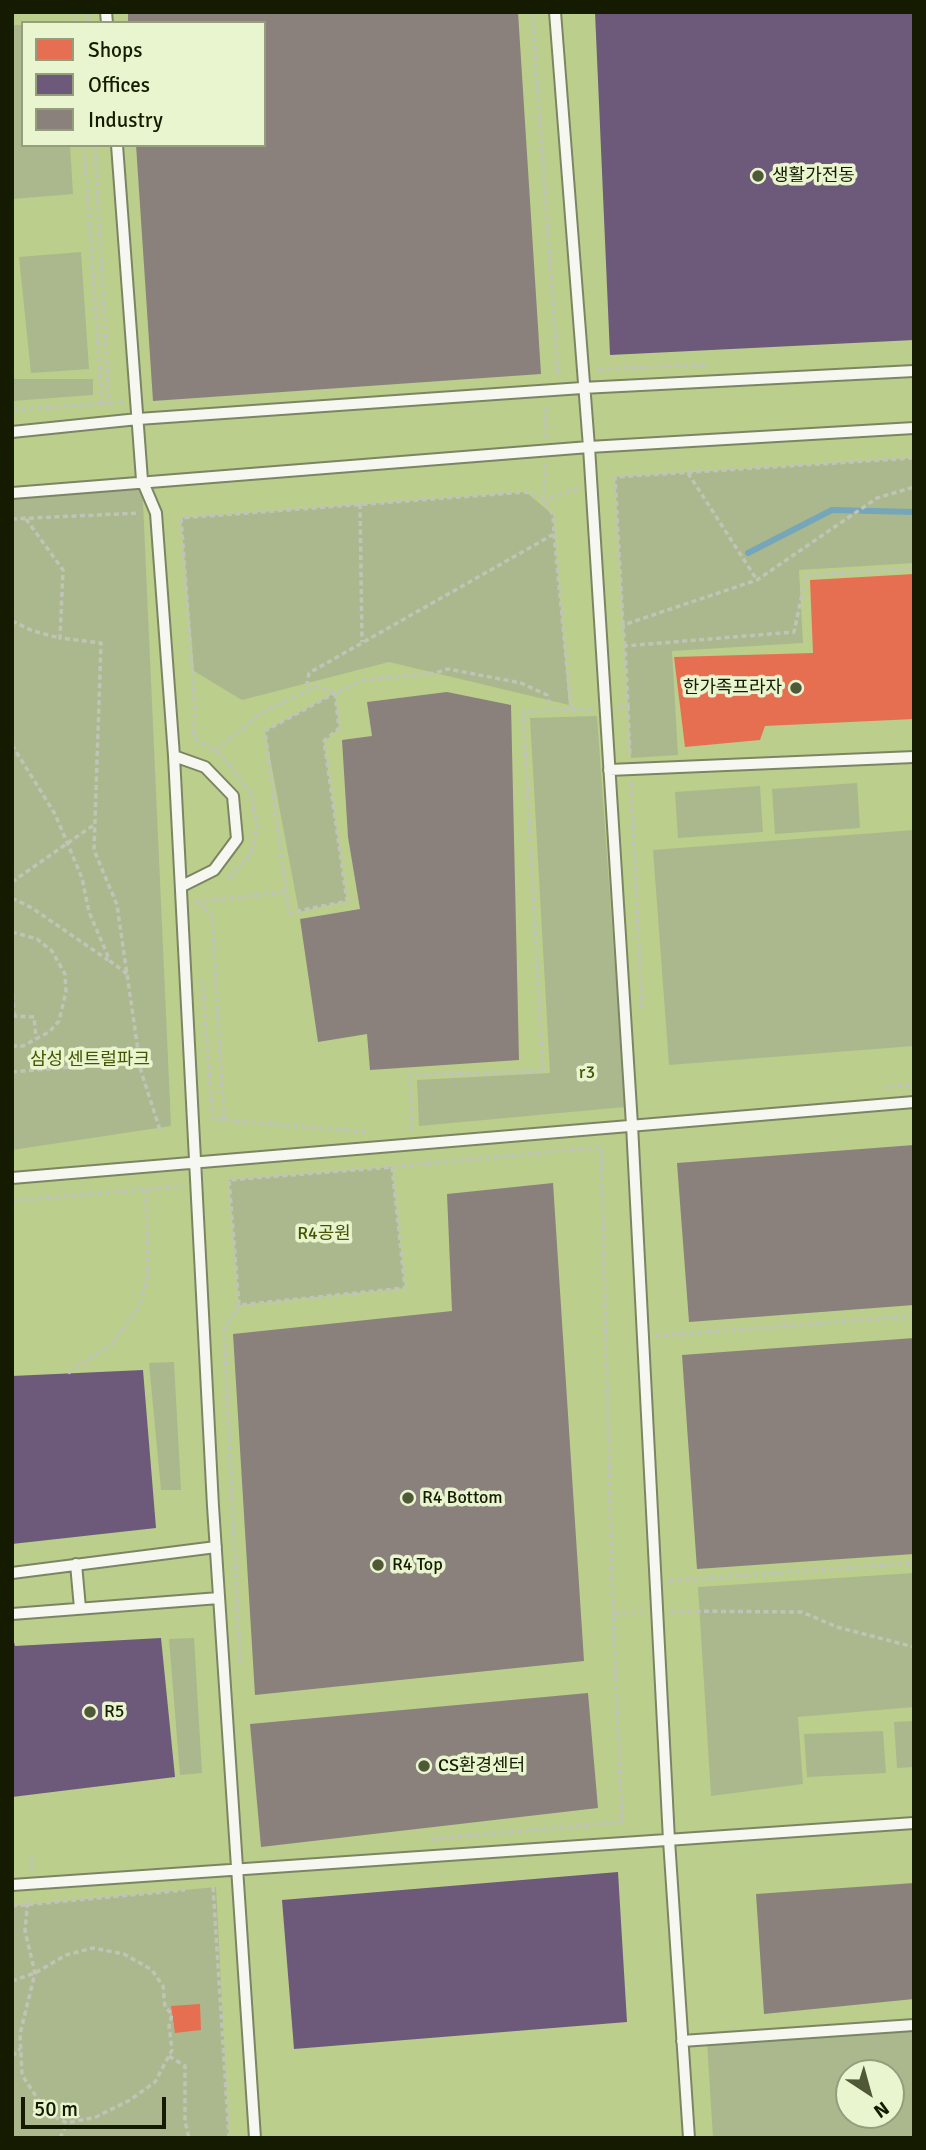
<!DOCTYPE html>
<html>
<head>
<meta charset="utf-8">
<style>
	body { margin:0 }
	#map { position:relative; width:926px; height:2150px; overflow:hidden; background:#bcc89e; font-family:Signika,sans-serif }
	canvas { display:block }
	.frame { position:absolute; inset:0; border:14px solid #141b00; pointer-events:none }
	.legend { position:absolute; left:21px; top:21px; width:245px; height:126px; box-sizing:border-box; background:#e9f5cf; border:2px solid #949e7c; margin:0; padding:9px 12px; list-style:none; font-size:21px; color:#141b00 }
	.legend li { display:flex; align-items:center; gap:14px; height:35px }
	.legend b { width:35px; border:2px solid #949e7c }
	.north { position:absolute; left:835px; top:2059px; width:70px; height:70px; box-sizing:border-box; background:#e9f5cf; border:2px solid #949e7c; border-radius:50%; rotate:144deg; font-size:19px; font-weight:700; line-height:28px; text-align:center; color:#141b00 }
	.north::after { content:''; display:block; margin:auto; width:24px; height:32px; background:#4f5837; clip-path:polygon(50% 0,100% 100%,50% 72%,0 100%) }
	.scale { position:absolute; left:21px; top:2097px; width:145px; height:32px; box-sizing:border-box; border:4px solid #141b00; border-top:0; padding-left:9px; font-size:21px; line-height:24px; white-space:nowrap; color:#141b00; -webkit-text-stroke:5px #e9f5cf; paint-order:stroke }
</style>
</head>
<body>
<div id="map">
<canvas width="926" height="2150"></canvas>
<div class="frame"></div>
<ul class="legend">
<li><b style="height:19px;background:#e76f51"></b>Shops</li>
<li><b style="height:19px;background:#6d597a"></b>Offices</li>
<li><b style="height:19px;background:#8a817c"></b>Industry</li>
</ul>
<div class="north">N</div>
<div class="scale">50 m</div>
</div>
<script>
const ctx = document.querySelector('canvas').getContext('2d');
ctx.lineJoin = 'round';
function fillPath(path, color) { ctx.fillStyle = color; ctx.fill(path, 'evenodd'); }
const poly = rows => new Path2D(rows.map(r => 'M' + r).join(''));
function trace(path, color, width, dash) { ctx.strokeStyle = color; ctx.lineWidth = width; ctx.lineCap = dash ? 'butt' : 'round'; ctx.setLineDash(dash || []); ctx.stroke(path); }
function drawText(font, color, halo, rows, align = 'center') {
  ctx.font = font + ' Signika,"Noto Sans KR",sans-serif'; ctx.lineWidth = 7; ctx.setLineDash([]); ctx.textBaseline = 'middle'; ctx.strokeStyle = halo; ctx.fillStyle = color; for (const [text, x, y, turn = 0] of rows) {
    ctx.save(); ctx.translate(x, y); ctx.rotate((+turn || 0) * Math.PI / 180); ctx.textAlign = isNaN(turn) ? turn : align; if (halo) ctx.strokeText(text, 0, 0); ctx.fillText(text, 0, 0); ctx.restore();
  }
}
fillPath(poly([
	[12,12,914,12,914,2138,12,2138],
	[23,23,264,23,264,145,23,145],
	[849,2073,891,2073,891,2115,849,2115]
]), '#bcce8c');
fillPath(poly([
	[12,25,23,25,23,145,70,145,73,194,12,199],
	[81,252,89,369,31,373,19,257],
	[12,379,93,379,93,395,12,401],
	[914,458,914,563,799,570,803,643,672,651,678,755,631,758,615,477],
	[142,480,171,1126,12,1150,12,493],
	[526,492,553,515,569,705,389,662,242,700,194,671,181,518],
	[335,693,339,728,324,742,347,901,299,912,265,731],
	[597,716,625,1107,419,1126,417,1080,550,1073,530,718],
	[857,783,860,828,775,834,772,789],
	[760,786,763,832,678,838,675,792],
	[914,830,914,1046,669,1065,653,850],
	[392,1167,405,1288,239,1305,229,1180],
	[174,1362,181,1490,161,1490,149,1363],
	[914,1573,914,1707,798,1717,803,1784,711,1796,698,1587],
	[194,1638,202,1773,180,1775,169,1639],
	[914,1721,914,1767,897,1768,894,1722],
	[883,1731,886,1773,807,1777,804,1734],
	[216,1887,229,2138,12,2138,12,1906],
	[914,2028,914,2138,713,2138,707,2041],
	[849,2073,891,2073,891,2115,849,2115]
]), '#abb88d');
fillPath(poly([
	[914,574,914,719,765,726,760,740,685,747,674,657,813,653,810,580],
	[200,2004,201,2030,175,2033,171,2006]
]), '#e76f51');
fillPath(poly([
	[595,12,914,12,914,340,610,355],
	[483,743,490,941,385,944,379,747],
	[143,1370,156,1528,12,1544,12,1376],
	[482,1479,495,1631,275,1651,262,1499],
	[12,1634,15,1646,161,1638,175,1777,12,1797],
	[618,1872,627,2022,294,2049,282,1900]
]), '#6d597a');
fillPath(poly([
	[128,12,518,12,541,374,153,401,136,145,264,145,264,23,128,23],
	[447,692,511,705,519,1060,370,1070,367,1034,318,1042,300,919,360,909,348,837,342,740,372,736,367,702],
	[914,1145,914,1305,689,1322,677,1163],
	[553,1183,584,1661,255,1695,233,1334,452,1311,447,1194],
	[914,1338,914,1554,697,1569,682,1355],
	[588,1693,598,1808,261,1847,250,1724],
	[914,1883,914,1999,764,2014,756,1894]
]), '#8a817c');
trace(poly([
	[748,553,832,510,914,512]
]), '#75a6b9', 6);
const service = poly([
	[106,12,107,23],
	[555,12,589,447,632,1125,669,1840,689,2138],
	[117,145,142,480,156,513,174,756,213,1506,255,2138],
	[12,432,138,419,582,388,914,371],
	[12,493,589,447,914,428],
	[174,756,205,767,233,796,237,839,214,870,182,886],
	[609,770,914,757],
	[12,1178,914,1102],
	[76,1564,80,1608],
	[12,1573,216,1547],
	[12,1614,219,1598],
	[12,1885,914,1823],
	[682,2041,914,2025]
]);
trace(service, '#7c8563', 14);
trace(poly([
	[74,12,75,23],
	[87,12,88,23],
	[532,12,558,373,555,375],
	[84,145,102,404],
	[598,369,705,365],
	[109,403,123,402],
	[12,410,109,403,95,145],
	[546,438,546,404],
	[545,463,544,500,579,488],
	[688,473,757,580],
	[360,504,362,642],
	[12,519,139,513],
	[26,519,63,570,60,638,101,643,94,850,117,905,141,1071,160,1130],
	[554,534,571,709],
	[12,621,33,631,60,638],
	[623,625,615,477,914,458],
	[625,646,623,625,757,580,877,498,914,487],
	[335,693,339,728,324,741,347,901,289,913,265,731,335,693],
	[628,706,630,757],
	[618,707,628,706,625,646,794,632,806,576,914,568],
	[12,745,55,814,82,878,89,912,110,961,127,974],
	[215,751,264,711,318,686,335,693,363,680,435,673,448,669,521,683,547,695,550,710],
	[631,782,642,1012],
	[229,878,251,854,257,827,251,793,221,755,193,737,195,708,181,518,526,492,544,500,553,515,554,534,309,673,306,691],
	[12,882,95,824],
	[12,898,32,908,108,960],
	[195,902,287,892],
	[197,902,212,915,224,1120],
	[12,932,37,939,52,951,65,974,66,992,59,1021,49,1032,23,1046,12,1046],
	[202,979,213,1119,369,1132],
	[12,986,14,1016],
	[12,1016,34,1017,36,1039],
	[12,1072,140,1061],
	[888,1087,914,1085],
	[412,1129,410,1075,543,1071,523,711,593,709],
	[392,1167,601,1147,613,1613,622,1822,432,1839],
	[392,1167,405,1288,239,1305,229,1180,392,1167],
	[12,1201,184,1186],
	[239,1305,224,1330,240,1663],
	[655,1336,914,1316],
	[68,1373,112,1344,139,1306,148,1277,146,1188],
	[668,1581,914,1563],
	[670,1611,802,1612,837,1627,914,1647],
	[614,1613,644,1612],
	[31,1869,32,1857],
	[213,1887,229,2138],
	[12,1906,185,1890],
	[12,1981,35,1973,66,1955,93,1948,124,1954,152,1970,163,1986,165,2007,172,2014,169,2026,172,2050,155,2082,130,2100,96,2117,67,2123,47,2113,22,2075,20,2034,35,1973,25,1931,28,1898],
	[12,2056,20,2049],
	[169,2056,185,2066,185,2121,189,2138],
	[60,2138,67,2123]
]), '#c0c4b7', 3.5, [5, 3.5]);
trace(service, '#f5f7f0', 10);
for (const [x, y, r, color] of [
	[758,176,7,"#4f5837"],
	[796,688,7,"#4f5837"],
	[408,1498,7,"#4f5837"],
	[378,1565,7,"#4f5837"],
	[90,1712,7,"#4f5837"],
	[424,1766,7,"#4f5837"]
]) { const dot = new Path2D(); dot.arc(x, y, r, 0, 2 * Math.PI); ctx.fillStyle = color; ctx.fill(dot); trace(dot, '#e9f5cf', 2.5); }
drawText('18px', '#141b00', '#e9f5cf', [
	["생활가전동",772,176],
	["한가족프라자",782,688,"right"],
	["R4 Bottom",422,1498],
	["R4 Top",392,1565],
	["R5",104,1712],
	["CS환경센터",438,1766]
], 'left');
drawText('18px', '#455400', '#e9f5cf', [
	["삼성 센트럴파크",90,1060],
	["r3",587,1073],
	["R4공원",324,1234]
]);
</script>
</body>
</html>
